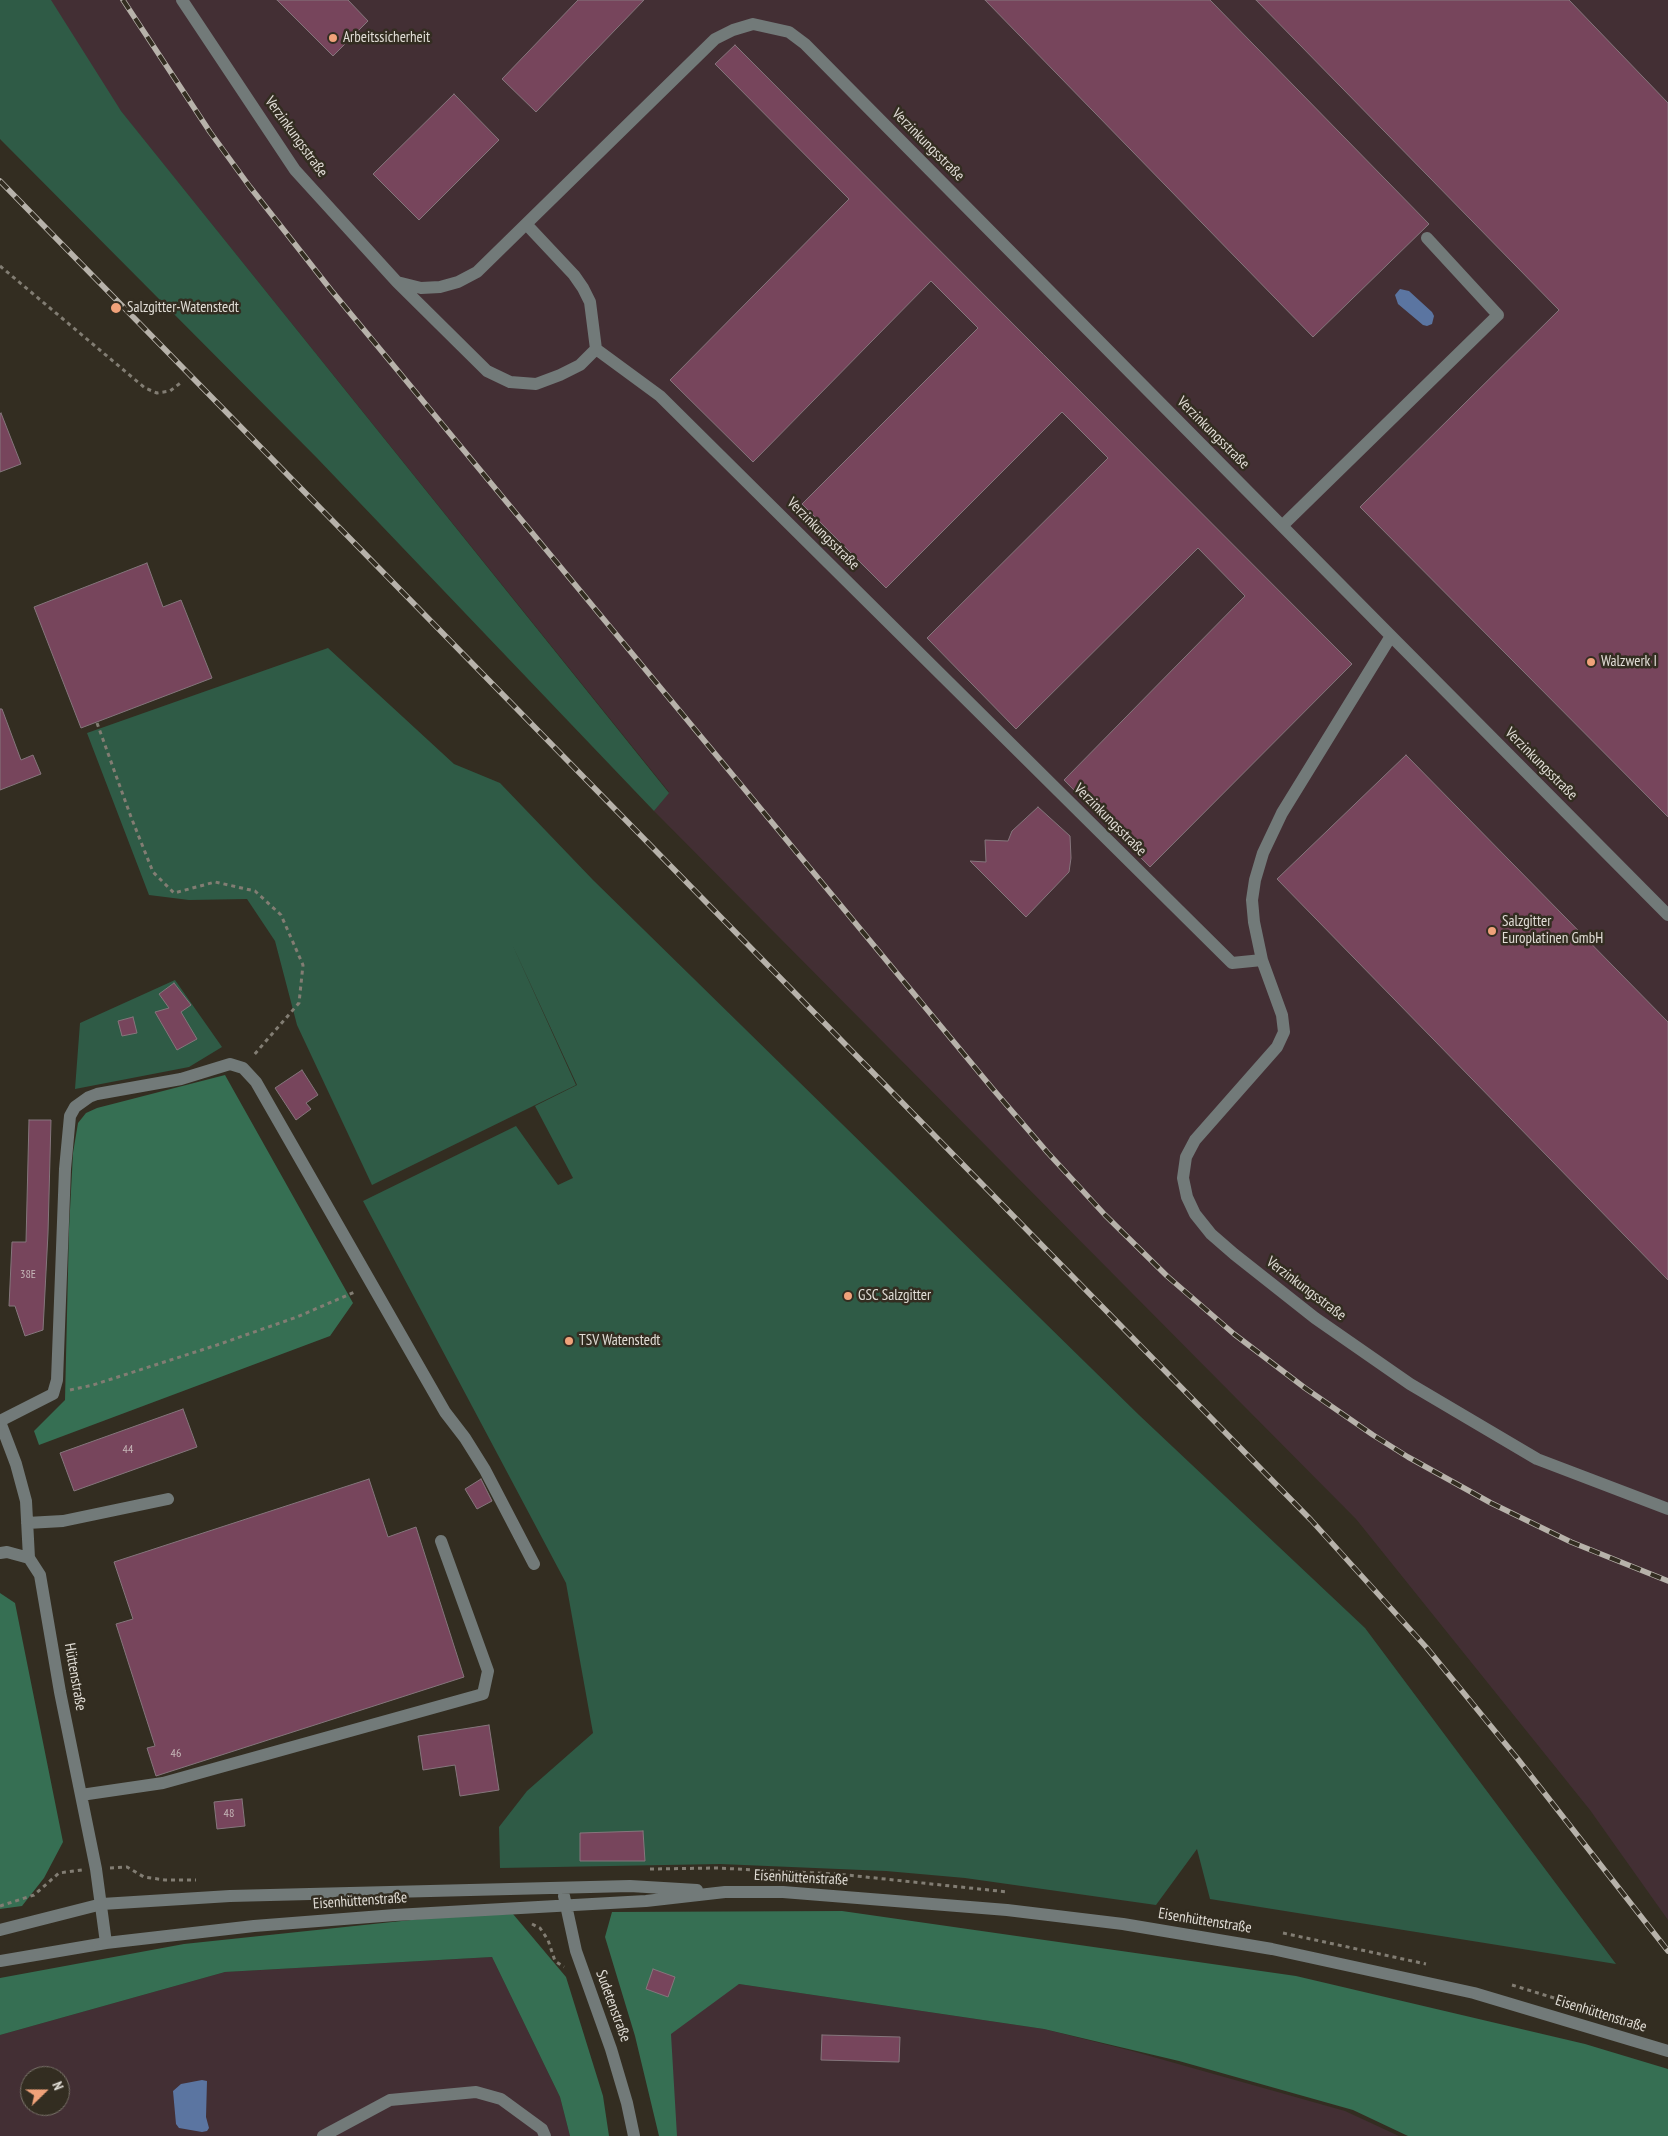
<!DOCTYPE html>
<html>
<head>
<meta charset="utf-8">
<style>
	body { margin:0 }
	#map { position:relative; width:1668px; height:2136px; overflow:hidden; background:#332d21; font-family:"PT Sans Narrow",sans-serif }
	canvas { display:block }
	.north { position:absolute; left:20px; top:2066px; width:50px; height:50px; box-sizing:border-box; background:#332d21; border:1px solid #797369; border-radius:50%; rotate:68deg; font-size:14px; font-weight:700; line-height:20px; text-align:center; color:#e1ddd6 }
	.north::after { content:''; display:block; margin:auto; width:18px; height:22px; background:#f0a27a; clip-path:polygon(50% 0,100% 100%,50% 72%,0 100%) }
</style>
</head>
<body>
<div id="map">
<canvas width="1668" height="2136"></canvas>
<div class="north">N</div>
</div>
<script>
const ctx = document.querySelector('canvas').getContext('2d');
ctx.lineJoin = 'round';
function fillPath(path, color) { ctx.fillStyle = color; ctx.fill(path, 'evenodd'); }
const poly = rows => new Path2D(rows.map(r => 'M' + r).join(''));
function trace(path, color, width, dash) { ctx.strokeStyle = color; ctx.lineWidth = width; ctx.lineCap = dash ? 'butt' : 'round'; ctx.setLineDash(dash || []); ctx.stroke(path); }
function drawText(font, color, halo, rows, align = 'center') {
  ctx.font = font + ' "PT Sans Narrow",sans-serif'; ctx.lineWidth = 5; ctx.setLineDash([]); ctx.textBaseline = 'middle'; ctx.strokeStyle = halo; ctx.fillStyle = color; for (const [text, x, y, turn = 0] of rows) {
    ctx.save(); ctx.translate(x, y); ctx.rotate((+turn || 0) * Math.PI / 180); ctx.textAlign = isNaN(turn) ? turn : align; if (halo) ctx.strokeText(text, 0, 0); ctx.fillText(text, 0, 0); ctx.restore();
  }
}
fillPath(poly([
	[47,0,1668,0,1668,1920,1590,1810,1356,1519,654,811,669,792,103,89],
	[492,1957,560,2097,570,2136,0,2136,0,2035,225,1972],
	[30,2076,60,2076,60,2106,30,2106],
	[739,1984,1044,2029,1132,2051,1345,2111,1399,2136,662,2136,640,2036]
]), '#432f34');
fillPath(poly([
	[0,0,51,0,121,111,669,793,654,811,317,458,0,139],
	[328,648,454,764,500,783,593,880,1139,1415,1365,1628,1616,1964,1210,1899,1197,1849,1156,1905,965,1878,886,1871,720,1864,500,1868,499,1827,527,1791,593,1733,566,1583,363,1201,516,1126,558,1185,573,1178,535,1106,577,1085,512,944,576,1085,372,1185,297,1025,275,941,247,899,189,900,149,895,87,733],
	[175,980,222,1047,189,1067,75,1089,80,1023]
]), '#2f5b46');
fillPath(poly([
	[225,1075,353,1303,330,1336,39,1445,34,1431,65,1400,69,1229,73,1153,78,1123,86,1113,97,1108],
	[0,1593,15,1603,63,1842,44,1878,22,1906,0,1909],
	[842,1911,1296,1976,1585,2044,1668,2069,1668,2136,1408,2136,1353,2110,1179,2061,1044,2029,739,1984,671,2034,677,2136,659,2136,635,2036,605,1937,612,1912],
	[513,1914,566,1977,603,2096,609,2136,570,2136,560,2097,492,1957,225,1972,0,2035,0,1978,184,1944,449,1916]
]), '#366f53');
fillPath(poly([
	[1400,289,1409,291,1432,312,1434,316,1432,324,1427,326,1423,325,1398,304,1395,295],
	[202,2080,207,2081,206,2117,209,2128,207,2131,202,2132,179,2128,176,2124,173,2091,181,2084]
]), '#5b75a1');
const building = poly([
	[277,0,348,0,368,21,333,56,277,0],
	[578,0,644,0,536,112,502,79,578,0],
	[985,0,1210,0,1429,224,1313,337,985,0],
	[1256,0,1569,0,1668,103,1668,817,1360,507,1559,310,1256,0],
	[735,45,1352,664,1150,867,1064,780,1245,596,1198,548,1016,729,927,638,1108,458,1062,412,886,588,802,504,978,328,931,281,753,462,670,380,849,199,715,64,735,45],
	[454,94,499,140,419,220,373,174,454,94],
	[1,413,21,464,0,472,0,414,1,413],
	[147,563,163,607,181,600,212,678,81,728,34,607,147,563],
	[0,709,2,709,21,760,33,755,41,774,0,790,0,709],
	[1406,755,1668,1022,1668,1280,1277,879,1406,755],
	[1038,807,1070,836,1071,858,1069,872,1026,917,970,861,986,862,985,840,1008,841,1012,831,1038,807],
	[174,983,191,1005,181,1012,197,1039,177,1050,155,1012,169,1008,159,994,174,983],
	[133,1017,137,1033,122,1036,118,1021,133,1017],
	[302,1070,318,1095,306,1103,311,1109,296,1120,275,1088,302,1070],
	[29,1120,51,1120,48,1233,43,1330,25,1336,15,1306,9,1306,12,1242,26,1242,29,1120],
	[183,1409,197,1447,74,1491,60,1453,183,1409],
	[369,1479,388,1537,416,1527,464,1677,156,1776,147,1748,155,1746,116,1624,133,1619,114,1562,369,1479],
	[481,1479,492,1501,477,1509,465,1489,481,1479],
	[489,1725,499,1790,460,1796,455,1765,423,1770,418,1736,489,1725],
	[242,1799,245,1826,217,1829,214,1802,242,1799],
	[643,1831,645,1861,580,1861,580,1833,643,1831],
	[653,1969,675,1977,668,1997,646,1989,653,1969],
	[822,2035,900,2037,899,2062,821,2060,822,2035]
]);
fillPath(building, '#77455c');
trace(building, '#85767c', 1);
trace(poly([
	[0,266,145,388,157,393,170,391,183,381],
	[97,723,131,817,153,872,174,893,215,882,255,891,281,915,303,965,299,1003,253,1056],
	[70,1390,93,1385,217,1345,297,1317,357,1291],
	[110,1868,127,1867,144,1877,165,1880,196,1880],
	[650,1869,717,1868,837,1874,1008,1892],
	[0,1906,34,1895,59,1873,82,1870],
	[532,1924,540,1928,548,1940,555,1961,564,1967],
	[1283,1933,1426,1964],
	[1512,1985,1580,2006]
]), '#827d73', 3, [4, 4]);
trace(poly([
	[182,0,295,170,397,282,421,288,440,287,458,282,477,272,715,39,733,30,753,24,789,32,805,44,1391,636,1282,813,1263,853,1255,880,1252,900,1254,922,1262,960,1282,1015,1284,1032,1277,1047,1195,1140,1186,1157,1183,1178,1187,1197,1195,1214,1211,1234,1234,1254,1315,1318,1410,1384,1537,1459,1668,1509],
	[527,225,574,275,583,288,590,302,596,349],
	[397,282,487,371,510,382,536,384,560,375,580,365,596,349,660,396,1232,963,1262,960],
	[1282,526,1498,315,1427,238],
	[1391,636,1668,915],
	[0,1421,53,1394,57,1380,65,1169,70,1116,75,1107,89,1097,97,1094,181,1079,230,1064,243,1068,256,1082,445,1412,465,1438,485,1470,534,1564],
	[0,1422,16,1464,26,1501,29,1558,40,1575,60,1692,96,1869,106,1943],
	[27,1523,63,1521,168,1499],
	[0,1553,7,1552,29,1558],
	[81,1795,163,1783,483,1694,488,1671,441,1541],
	[564,1896,576,1951,611,2049,627,2103,634,2136],
	[0,1930,102,1904,230,1896,630,1886,697,1890],
	[0,1961,106,1943,254,1926,395,1915,646,1901,725,1892,783,1892,1007,1910,1123,1924,1272,1949,1474,1993,1668,2051],
	[323,2136,390,2100,476,2092,501,2099,542,2129,545,2136]
]), '#727a79', 12);
const rail = poly([
	[123,0,210,132,250,187,331,290,992,1088,1048,1153,1105,1215,1167,1276,1234,1334,1305,1388,1373,1435,1408,1457,1491,1503,1571,1542,1668,1581],
	[0,181,1311,1520,1426,1647,1517,1758,1668,1951]
]);
trace(rail, '#b7b2aa', 5.5);
trace(rail, '#332d21', 4, [11]);
for (const [x, y, r, color] of [
	[333,38,5,"#f0a27a"],
	[116,308,6,"#f0a27a"],
	[1591,662,5,"#f0a27a"],
	[1492,931,5,"#f0a27a"],
	[848,1296,5,"#f0a27a"],
	[569,1341,5,"#f0a27a"]
]) { const dot = new Path2D(); dot.arc(x, y, r, 0, 2 * Math.PI); ctx.fillStyle = color; ctx.fill(dot); trace(dot, '#332d21', 2); }
drawText('12px', '#c6b7b8', null, [
	["38E",28,1275],
	["44",128,1450],
	["46",176,1754],
	["48",229,1814]
]);
drawText('15px', '#e1ddd6', '#332d21', [
	["Arbeitssicherheit",343,38],
	["Salzgitter-Watenstedt",127,308],
	["Walzwerk I",1601,662],
	["Salzgitter",1502,922],
	["Europlatinen GmbH",1502,939],
	["GSC Salzgitter",858,1296],
	["TSV Watenstedt",579,1341]
], 'left');
drawText('15px', '#e1ddd6', '#332d21', [
	["Verzinkungsstraße",296,137,54],
	["Verzinkungsstraße",928,145,45],
	["Verzinkungsstraße",1213,433,45],
	["Verzinkungsstraße",823,534,45],
	["Verzinkungsstraße",1541,764,45],
	["Verzinkungsstraße",1110,820,45],
	["Verzinkungsstraße",1306,1289,37],
	["Hüttenstraße",75,1677,80],
	["Eisenhüttenstraße",801,1878,3],
	["Eisenhüttenstraße",360,1901,-4],
	["Eisenhüttenstraße",1205,1921,9],
	["Sudetenstraße",613,2006,70],
	["Eisenhüttenstraße",1601,2014,17]
]);
</script>
</body>
</html>
